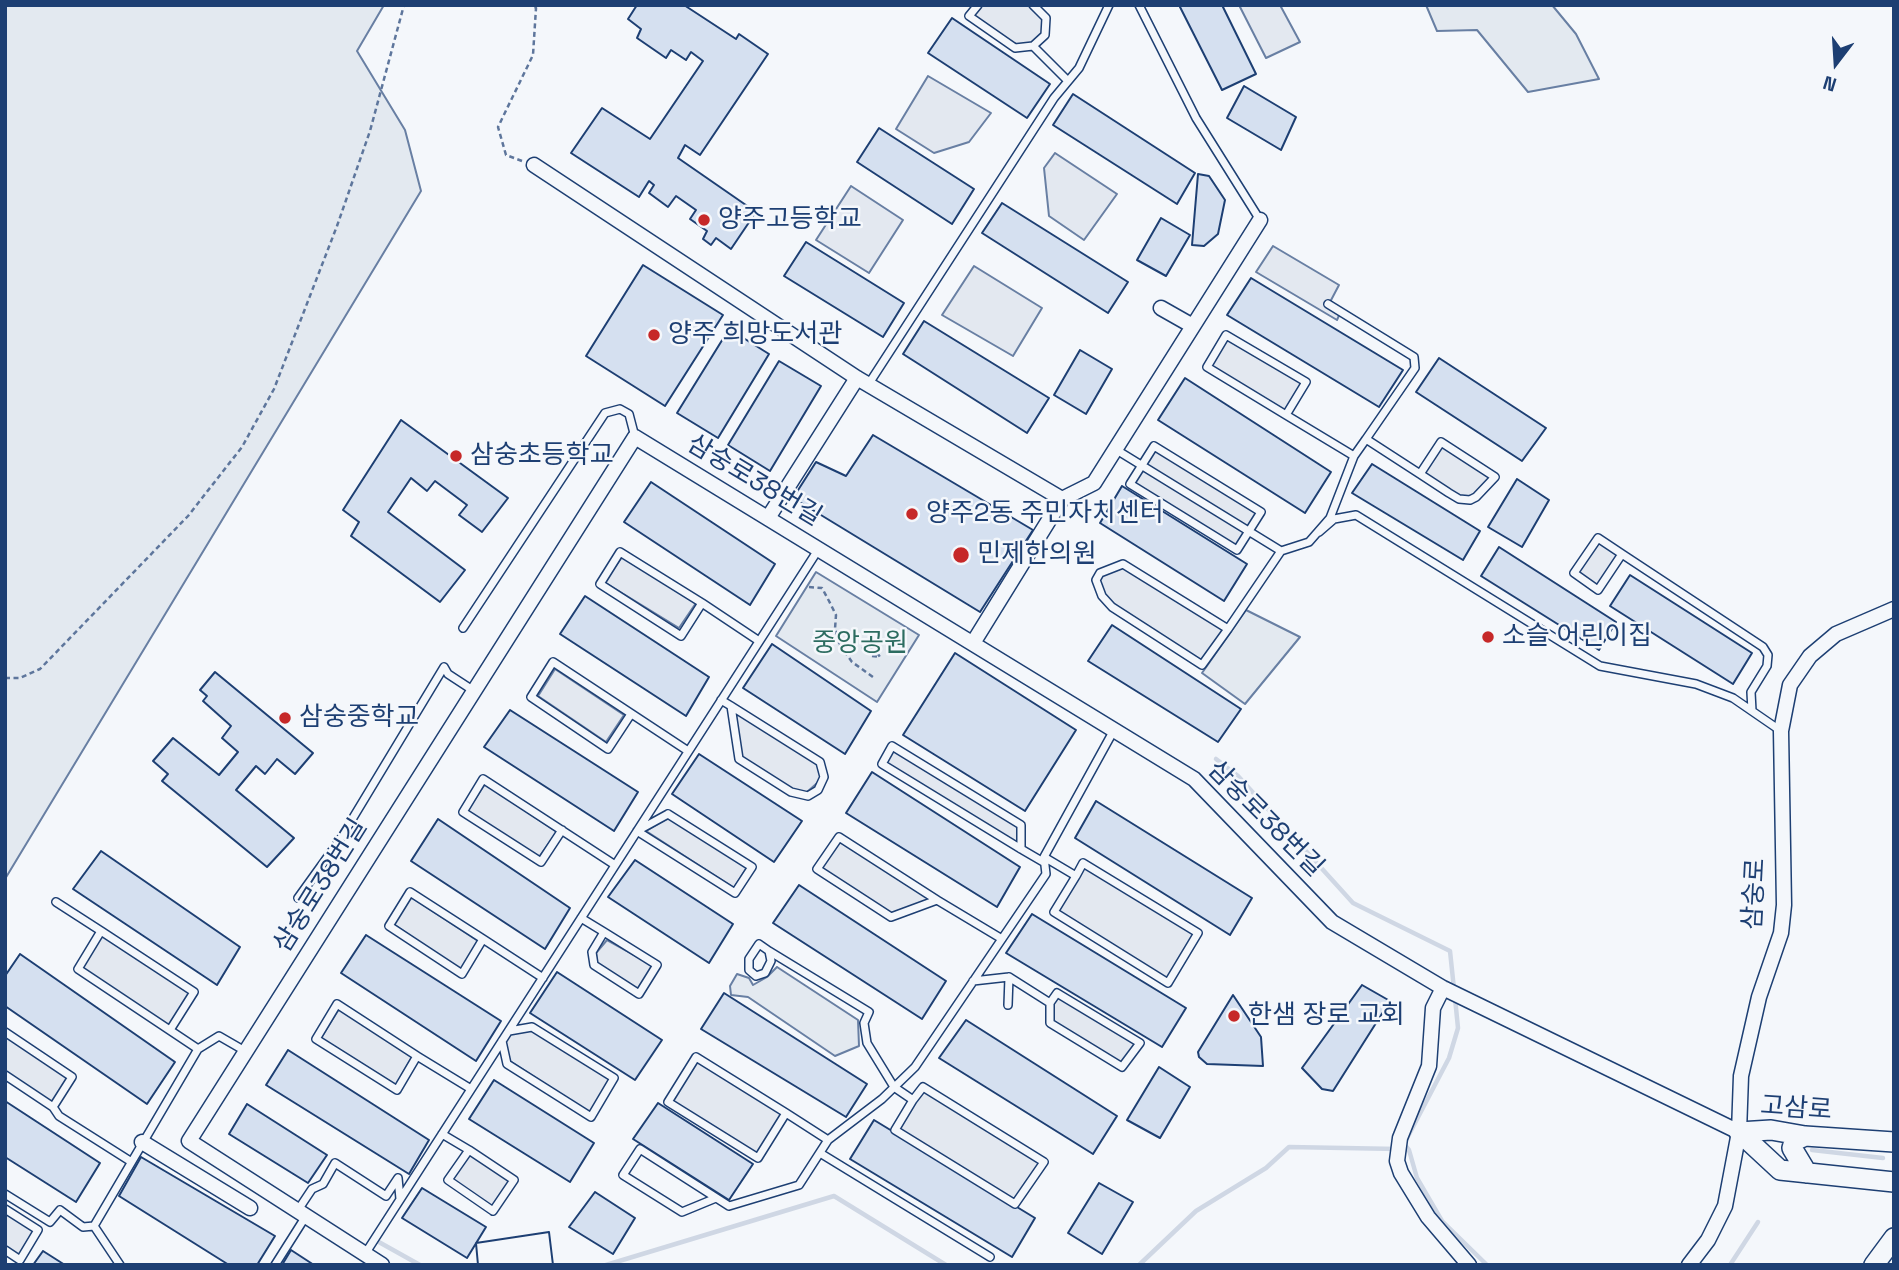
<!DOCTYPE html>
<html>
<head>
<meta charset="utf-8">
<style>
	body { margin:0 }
	#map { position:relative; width:1899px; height:1270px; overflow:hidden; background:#f4f7fb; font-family:"Space Grotesk",sans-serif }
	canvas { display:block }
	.frame { position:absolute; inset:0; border:7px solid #1d3f73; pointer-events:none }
	.north { position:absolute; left:1801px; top:28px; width:70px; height:70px; -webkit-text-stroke:5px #f4f7fb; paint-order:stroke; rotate:197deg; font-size:19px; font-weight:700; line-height:28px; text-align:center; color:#1d3f73 }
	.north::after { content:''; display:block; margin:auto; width:24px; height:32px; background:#1d3f73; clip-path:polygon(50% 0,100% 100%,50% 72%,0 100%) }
</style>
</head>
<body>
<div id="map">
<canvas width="1899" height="1270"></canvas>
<div class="frame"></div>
<div class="north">N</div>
</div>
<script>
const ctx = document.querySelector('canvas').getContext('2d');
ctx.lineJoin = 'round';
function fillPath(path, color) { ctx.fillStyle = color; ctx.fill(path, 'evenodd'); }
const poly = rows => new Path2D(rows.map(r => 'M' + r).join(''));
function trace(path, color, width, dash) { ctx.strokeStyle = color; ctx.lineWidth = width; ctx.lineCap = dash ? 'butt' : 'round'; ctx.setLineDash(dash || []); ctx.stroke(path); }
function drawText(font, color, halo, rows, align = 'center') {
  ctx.font = font + ' "Space Grotesk","Noto Sans KR",sans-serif'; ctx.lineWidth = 5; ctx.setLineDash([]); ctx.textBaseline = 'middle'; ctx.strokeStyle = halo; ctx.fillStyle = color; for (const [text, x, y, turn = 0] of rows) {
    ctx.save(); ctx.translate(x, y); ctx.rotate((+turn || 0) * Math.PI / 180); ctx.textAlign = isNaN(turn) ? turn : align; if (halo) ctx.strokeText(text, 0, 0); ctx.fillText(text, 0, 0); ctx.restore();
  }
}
const green = poly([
	[5,5,384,5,357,51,405,130,421,191,5,879,5,5],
	[1426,5,1552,5,1576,34,1599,79,1528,92,1477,30,1437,31,1426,5],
	[816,572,919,635,877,702,776,636,816,572],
	[1246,610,1300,637,1245,704,1202,673,1246,610],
	[777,967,858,1020,859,1046,835,1056,748,997,731,995,730,986,737,974,749,978,753,985,767,977,777,967]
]);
fillPath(green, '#e3e9f0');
trace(green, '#687fa3', 2);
const parking = poly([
	[978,5,1033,5,1046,18,1045,35,1033,46,1015,48,969,16,978,5],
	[1239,5,1280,5,1300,42,1266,58,1239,5],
	[928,76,991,113,969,142,934,153,896,129,928,76],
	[1055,153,1117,194,1084,240,1049,216,1044,168,1055,153],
	[851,186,903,220,869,273,816,240,851,186],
	[1273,246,1339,285,1329,304,1341,311,1337,320,1256,272,1273,246],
	[974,266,1042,308,1013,356,942,315,974,266],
	[1226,335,1306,382,1286,415,1207,367,1226,335],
	[1441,442,1495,477,1476,497,1459,499,1420,474,1441,442],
	[1154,446,1261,512,1237,550,1130,484,1154,446],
	[1598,538,1622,554,1598,590,1574,573,1598,538],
	[622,557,696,603,679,628,604,582,622,557],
	[1123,564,1228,629,1202,665,1112,607,1096,580,1100,573,1123,564],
	[555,669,624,715,606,742,538,696,555,669],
	[731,706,820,762,824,777,807,792,791,792,739,759,731,706],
	[892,746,1021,825,1021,849,882,764,892,746],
	[485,784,557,832,539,857,467,811,485,784],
	[668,818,749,864,734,888,646,831,668,818],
	[839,837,937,900,891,917,817,869,839,837],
	[1083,863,1198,933,1168,983,1054,912,1083,863],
	[411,897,478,941,461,970,393,924,411,897],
	[101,931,194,992,170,1030,78,969,101,931],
	[607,940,656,967,638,989,597,963,596,953,607,940],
	[1057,993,1140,1043,1122,1067,1050,1023,1050,1003,1057,993],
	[339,1009,412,1057,396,1085,321,1038,339,1009],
	[531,1028,611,1079,590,1113,510,1061,504,1041,510,1031,531,1028],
	[5,1032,72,1077,53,1107,5,1075,5,1032],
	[696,1057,786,1113,758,1158,668,1102,696,1057],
	[923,1087,1044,1162,1015,1204,895,1130,923,1087],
	[470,1154,510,1181,493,1207,452,1179,470,1154],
	[5,1209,38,1230,20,1260,5,1250,5,1209]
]);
fillPath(parking, '#e3e8f0');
trace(parking, '#687fa3', 2);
trace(poly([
	[1216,759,1238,776,1353,903,1450,951,1454,989],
	[1406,1150,1409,1150,1417,1178,1442,1221,1487,1265],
	[1409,1150,1404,1144,1449,1058,1458,1028,1455,998],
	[1812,1150,1883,1158],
	[377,1241,420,1265],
	[606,1265,834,1196,946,1265],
	[1139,1265,1196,1211,1266,1168,1289,1147,1398,1149],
	[1730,1265,1758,1222]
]), '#cfd7e4', 4.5);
const building = poly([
	[637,5,684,5,736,39,739,34,768,54,700,155,685,145,678,158,756,212,731,249,716,238,711,245,703,239,707,231,690,219,696,210,676,196,668,207,649,193,654,185,649,181,639,197,571,153,602,108,650,139,703,61,691,52,686,60,671,50,666,58,637,38,641,29,628,19,637,5],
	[1179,5,1222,5,1256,74,1222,90,1179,5],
	[952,18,1050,84,1027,118,928,53,952,18],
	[1244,86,1296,117,1281,150,1227,118,1244,86],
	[1073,94,1195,173,1177,204,1053,125,1073,94],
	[879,128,974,189,952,224,857,162,879,128],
	[1198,174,1209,176,1225,200,1218,234,1204,246,1192,245,1198,174],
	[1002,203,1128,282,1108,313,982,233,1002,203],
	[1161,218,1190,235,1166,276,1137,260,1161,218],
	[806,242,904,303,883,337,784,276,806,242],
	[643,265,723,315,665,406,586,356,643,265],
	[1251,278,1403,370,1379,407,1227,315,1251,278],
	[924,321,1049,398,1027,433,903,354,924,321],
	[729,329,769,354,718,438,677,413,729,329],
	[1080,350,1112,369,1086,414,1054,395,1080,350],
	[1439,358,1546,428,1522,461,1416,392,1439,358],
	[779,361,821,386,770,471,728,445,779,361],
	[1185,378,1331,472,1305,513,1158,420,1185,378],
	[401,420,508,498,482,532,459,515,467,505,435,481,427,491,411,478,388,512,465,570,440,602,351,536,359,522,343,510,401,420],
	[873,435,1033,530,980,612,793,498,816,462,846,476,873,435],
	[1372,464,1480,531,1463,560,1352,493,1372,464],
	[1517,479,1549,500,1522,547,1488,527,1517,479],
	[651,482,775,564,750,605,624,522,651,482],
	[1122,486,1247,564,1224,601,1100,523,1122,486],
	[1499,547,1616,622,1599,650,1481,576,1499,547],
	[1630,575,1752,653,1733,684,1610,606,1630,575],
	[585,596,709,677,686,716,560,634,585,596],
	[1112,625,1241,709,1218,742,1088,661,1112,625],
	[772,644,871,711,845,754,743,688,772,644],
	[955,653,1076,730,1025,811,903,735,955,653],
	[215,672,313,753,295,774,277,759,265,774,256,766,236,790,294,838,267,867,162,781,168,774,153,761,173,738,219,775,238,752,222,738,231,726,203,701,207,696,200,690,215,672],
	[510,710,638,792,614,831,484,747,510,710],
	[699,754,802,821,774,862,672,794,699,754],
	[872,772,1020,867,997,907,846,813,872,772],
	[1096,801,1252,898,1230,935,1075,838,1096,801],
	[438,819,570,908,545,949,411,861,438,819],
	[101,851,240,947,217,985,73,889,101,851],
	[635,860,733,924,709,963,608,897,635,860],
	[799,885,946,981,922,1019,773,923,799,885],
	[1032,914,1186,1008,1162,1047,1006,953,1032,914],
	[366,935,501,1021,476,1061,341,973,366,935],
	[20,954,175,1062,147,1104,5,1006,5,976,20,954],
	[557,972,662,1040,635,1080,530,1013,557,972],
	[1362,985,1390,1001,1333,1091,1322,1089,1302,1068,1362,985],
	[724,993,867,1084,846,1117,701,1029,724,993],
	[1233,995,1261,1037,1263,1066,1207,1064,1199,1057,1198,1052,1233,995],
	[966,1020,1117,1116,1093,1154,939,1058,966,1020],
	[288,1050,429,1140,409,1174,266,1085,288,1050],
	[1159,1067,1190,1087,1160,1138,1127,1120,1159,1067],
	[494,1080,594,1143,570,1182,469,1119,494,1080],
	[5,1101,100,1163,76,1202,5,1157,5,1101],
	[658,1103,753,1164,729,1200,633,1139,658,1103],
	[247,1104,327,1155,308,1183,229,1134,247,1104],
	[874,1120,1035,1218,1012,1257,850,1159,874,1120],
	[141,1157,275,1236,257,1265,229,1265,119,1196,141,1157],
	[1099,1183,1133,1202,1102,1254,1068,1233,1099,1183],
	[422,1188,486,1227,467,1258,402,1218,422,1188],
	[595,1192,635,1218,613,1254,569,1227,595,1192],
	[549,1232,553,1265,478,1265,476,1243,549,1232],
	[549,1232,553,1265,478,1265,476,1243,549,1232],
	[291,1250,314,1265,282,1265,291,1250],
	[43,1251,65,1265,33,1265,43,1251]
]);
fillPath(building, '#d5e0f0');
trace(building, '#1d3f73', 2);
const lane = poly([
	[978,5,969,16,1015,48,1033,46,1045,35,1046,18,1033,5],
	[1139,5,1196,118,1260,220],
	[1033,46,1068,81],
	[1328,304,1414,357,1415,368,1366,439],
	[868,385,1054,98,1079,68,1109,5],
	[1286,415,1306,382,1226,335,1207,367,1286,415,1354,456],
	[1154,446,1261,512,1237,550,1130,484,1154,446],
	[1115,449,1281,551,1228,629,1202,665,1112,607,1102,596,1096,580,1100,573,1123,564,1228,629],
	[1319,532,1334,519,1356,515,1600,666,1696,684,1733,698,1781,731],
	[1281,551,1309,542,1330,518,1354,456,1366,439,1420,474,1449,493,1459,499,1470,500,1476,497,1495,477,1441,442,1420,474],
	[1622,554,1598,538,1574,573,1598,590,1622,554,1763,647,1768,655,1767,666,1751,692,1752,711],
	[702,603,620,552,600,584,681,636,702,603,759,641],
	[463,628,605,413,620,409,629,414,635,437],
	[721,700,731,706,820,762,824,777,818,790,808,796,791,792,739,759,731,706],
	[631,714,608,749,531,697,553,662,688,751],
	[668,814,752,867,735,893,637,831,668,814],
	[562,830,541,862,463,812,483,779,615,865],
	[1021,849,1021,825,892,746,882,764,1021,849,1045,863],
	[1044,857,1076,876,1054,912,1168,983,1198,933,1083,863,1076,876],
	[298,898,339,841,444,667,448,674,474,691],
	[937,900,839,837,817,869,891,917,937,900,1002,939],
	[56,902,101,931],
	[581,918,604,932,657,965,639,994,594,965,592,952,604,932],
	[483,939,462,974,389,926,410,892,483,939,543,978],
	[769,951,759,944,749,959,749,970,756,976,765,973,771,961,769,951,869,1012,864,1023,867,1043,894,1087,913,1100,895,1130,1015,1204,1044,1162,923,1087,913,1100],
	[1009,977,1050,1003,1050,1023,1122,1067,1140,1043,1057,993,1050,1003],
	[973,981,1009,977,1008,1005],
	[170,1030,194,992,101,931,78,969,198,1049,219,1036,245,1051],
	[5,1032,72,1077,53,1107],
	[502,1041,507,1064,591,1117,614,1078,532,1027,509,1031],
	[417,1056,337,1004,316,1039,397,1090,417,1056,471,1089],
	[5,1075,53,1107,59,1116,130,1161],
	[786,1113,758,1158,668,1102,696,1057,786,1113,828,1140],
	[442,1134,469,1150,514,1180,493,1211,448,1180,469,1150],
	[820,1153,990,1257],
	[5,1194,50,1222,60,1210,83,1227,94,1226],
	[716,1198,682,1212,623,1175,640,1149,729,1206,799,1185,828,1140,882,1099,915,1067,1046,874,1044,857,1114,730],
	[5,1209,38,1230,20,1260,5,1250],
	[298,1210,312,1189,323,1184,335,1163,386,1196,398,1178,400,1199],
	[365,1254,818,550],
	[120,1265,94,1226,198,1049],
	[275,1265,306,1216]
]);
const street = poly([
	[534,165,857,378,1062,499,973,643],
	[1161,308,1191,325],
	[1062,499,1094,483,1260,220],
	[768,518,857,378],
	[1443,988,1433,1008,1429,1066,1400,1138,1397,1161,1401,1173,1428,1217,1469,1265],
	[142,1142,250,1208],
	[382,1265,189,1141,635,437,1194,779,1332,922,1443,988,1739,1132],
	[1689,1265,1708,1240,1725,1206,1739,1132,1741,1076,1759,997,1781,933,1784,905,1781,731,1790,685,1810,656,1836,634,1894,609]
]);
const secondary = poly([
	[1739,1132,1780,1170,1894,1182],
	[1739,1132,1771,1130,1805,1136,1894,1142],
	[1805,1136,1794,1141,1792,1148,1807,1173],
	[1874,1265,1894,1238]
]);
trace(lane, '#1d3f73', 10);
trace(street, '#1d3f73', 17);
trace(secondary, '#1d3f73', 22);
trace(poly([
	[522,161,506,155,498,127,533,55,536,8,532,5],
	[809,587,822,588,829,601,836,615,835,629,840,645],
	[872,656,880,657,875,650,840,645,852,662,873,677],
	[5,678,20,678,40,669,188,516,242,447,274,389,337,226,370,131,404,5]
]), '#5e769c', 2.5, [5, 3.5]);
trace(lane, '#f4f7fb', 7);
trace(street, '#f4f7fb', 14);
trace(secondary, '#f4f7fb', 19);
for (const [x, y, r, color] of [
	[704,220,7,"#c62828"],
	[654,335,7,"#c62828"],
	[456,456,7,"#c62828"],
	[912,514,7,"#c62828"],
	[961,555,9,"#c62828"],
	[1488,637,7,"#c62828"],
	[285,718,7,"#c62828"],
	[1234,1016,7,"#c62828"]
]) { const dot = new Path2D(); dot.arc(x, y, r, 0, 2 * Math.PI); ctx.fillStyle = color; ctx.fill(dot); trace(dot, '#f4f7fb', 2.5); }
drawText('26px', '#1d3f73', '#f4f7fb', [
	["양주고등학교",718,220],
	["양주 희망도서관",668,335],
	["삼숭초등학교",470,456],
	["양주2동 주민자치센터",926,514],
	["민제한의원",977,555],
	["소슬 어린이집",1502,637],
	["삼숭중학교",299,718],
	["한샘 장로 교회",1248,1016]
], 'left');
drawText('26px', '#1d3f73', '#f4f7fb', [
	["삼숭로38번길",754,481,31],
	["삼숭로38번길",1265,819,45],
	["삼숭로38번길",321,886,-58],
	["삼숭로",1755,894,-87],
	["고삼로",1796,1109,4]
]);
drawText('26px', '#2c6c60', '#f4f7fb', [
	["중앙공원",860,644]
]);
</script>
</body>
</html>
